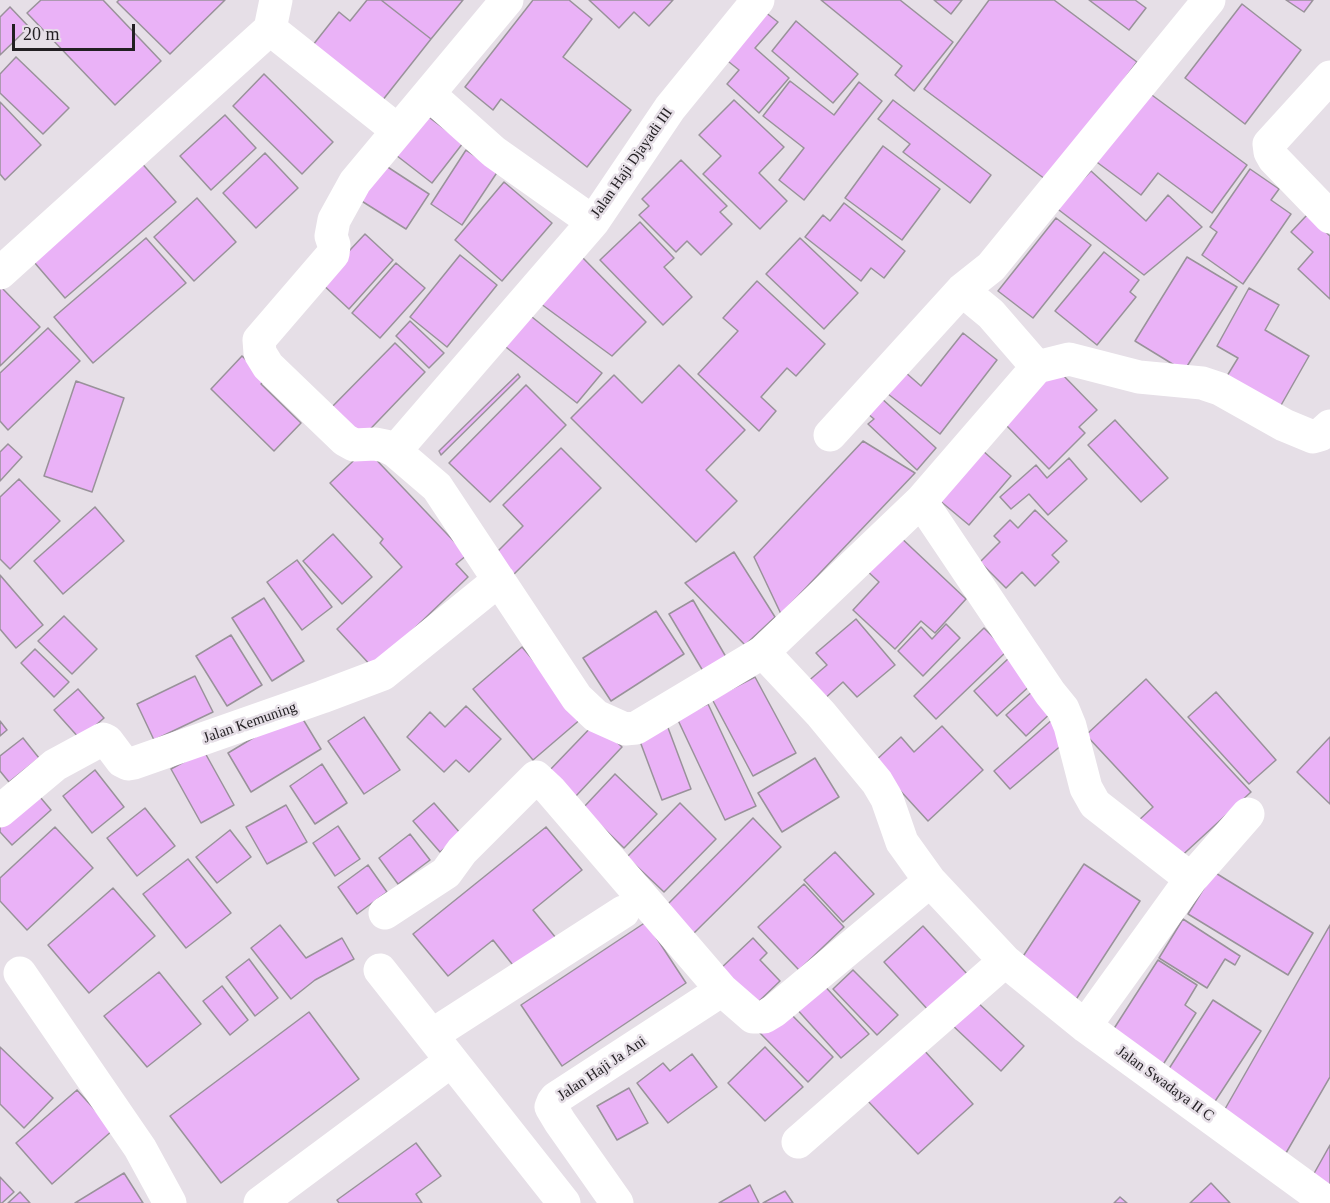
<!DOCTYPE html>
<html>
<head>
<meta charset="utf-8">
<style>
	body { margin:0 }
	#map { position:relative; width:1330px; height:1203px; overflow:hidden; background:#e6dfe7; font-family:"Times New Roman",serif }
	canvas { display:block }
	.scale { position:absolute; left:12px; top:24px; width:123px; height:27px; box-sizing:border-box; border:3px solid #221f22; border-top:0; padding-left:8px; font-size:18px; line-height:21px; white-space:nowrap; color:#221f22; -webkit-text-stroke:4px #e6dfe7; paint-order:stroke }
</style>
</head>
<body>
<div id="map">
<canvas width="1330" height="1203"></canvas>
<div class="scale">20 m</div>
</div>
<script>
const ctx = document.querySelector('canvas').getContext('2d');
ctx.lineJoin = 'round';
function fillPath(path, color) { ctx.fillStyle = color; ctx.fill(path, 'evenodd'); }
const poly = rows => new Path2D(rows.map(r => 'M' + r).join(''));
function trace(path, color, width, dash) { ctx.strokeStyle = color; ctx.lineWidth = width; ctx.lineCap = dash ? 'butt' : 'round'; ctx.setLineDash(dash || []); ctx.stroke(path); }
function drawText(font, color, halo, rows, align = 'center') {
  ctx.font = font + ' "Times New Roman",serif'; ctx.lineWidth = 5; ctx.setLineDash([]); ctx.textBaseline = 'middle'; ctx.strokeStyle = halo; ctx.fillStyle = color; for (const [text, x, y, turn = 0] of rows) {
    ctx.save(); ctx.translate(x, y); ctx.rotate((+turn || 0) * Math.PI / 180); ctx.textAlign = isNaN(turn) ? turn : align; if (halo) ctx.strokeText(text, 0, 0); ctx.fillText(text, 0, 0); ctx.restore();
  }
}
const building = poly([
	[41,0,103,0,161,61,115,105,27,13,41,0],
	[119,0,225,0,170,54,117,2,119,0],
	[367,0,381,0,431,39,378,106,309,50,339,12,350,21,367,0],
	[381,0,463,0,431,39,381,0],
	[533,0,569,0,592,19,563,57,631,110,587,167,501,99,493,110,465,87,533,0],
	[589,0,673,0,649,26,634,12,619,28,589,0],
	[821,0,900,0,953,42,914,91,895,75,902,66,821,0],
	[934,0,962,0,951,14,934,0],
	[989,0,1054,0,1137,62,1049,182,924,89,989,0],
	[1089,0,1135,0,1146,8,1129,30,1089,0],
	[1286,0,1313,0,1304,12,1286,0],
	[1242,4,1301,50,1245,124,1185,78,1242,4],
	[756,5,778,22,755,48,789,78,759,113,727,84,739,70,724,58,756,5],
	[10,7,29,27,0,55,0,17,10,7],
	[796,21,858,74,833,103,772,51,796,21],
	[16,57,69,108,43,134,0,93,0,74,16,57],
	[264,74,333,142,302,174,233,106,264,74],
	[790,81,834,115,859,82,882,101,804,200,779,180,804,148,763,116,790,81],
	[1145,90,1247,165,1212,213,1158,173,1141,195,1094,160,1145,90],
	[734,100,784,147,759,173,787,201,760,229,703,174,721,156,699,135,734,100],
	[893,100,991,175,970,203,903,152,910,144,878,119,893,100],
	[0,102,41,145,5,180,0,174,0,102],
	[422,112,463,143,432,183,392,152,422,112],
	[225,115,256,148,211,190,180,156,225,115],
	[883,146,940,189,902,240,845,198,883,146],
	[466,150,498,171,462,225,431,204,466,150],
	[265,153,298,188,256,228,223,193,265,153],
	[139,160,176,202,65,298,28,255,139,160],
	[681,160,727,206,720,212,732,224,701,255,687,241,676,252,639,215,649,206,642,199,681,160],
	[383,164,429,194,406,229,360,200,383,164],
	[1250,169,1279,189,1271,200,1291,214,1243,284,1202,255,1217,232,1210,227,1250,169],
	[1091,171,1146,221,1168,195,1202,227,1144,275,1055,207,1091,171],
	[504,182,552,223,502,281,455,240,504,182],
	[197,198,236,242,194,281,154,237,197,198],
	[844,203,905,251,884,278,871,268,861,281,805,237,823,215,830,221,844,203],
	[1307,215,1330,236,1330,299,1298,269,1313,252,1291,232,1307,215],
	[1056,218,1091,245,1033,318,998,291,1056,218],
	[640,222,674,258,664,267,692,297,663,325,600,260,640,222],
	[365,234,393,260,349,309,320,282,365,234],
	[146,238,186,283,93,363,54,317,146,238],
	[800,238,858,293,824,329,766,274,800,238],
	[1104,252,1139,280,1130,292,1136,297,1097,345,1055,311,1104,252],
	[579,254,646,322,612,356,537,301,579,254],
	[460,255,497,285,447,347,410,317,460,255],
	[1187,257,1237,287,1184,371,1135,341,1187,257],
	[396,263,425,288,380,338,352,313,396,263],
	[757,281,825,344,796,376,787,368,761,397,776,411,759,431,698,374,738,331,723,318,757,281],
	[0,286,40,327,0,366,0,286],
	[1249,288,1279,305,1265,330,1309,356,1280,407,1227,376,1238,358,1217,346,1249,288],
	[527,313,602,373,577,403,502,344,527,313],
	[410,321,444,353,429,368,396,336,410,321],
	[48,328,80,361,8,430,0,421,0,373,48,328],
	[963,333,997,360,940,434,888,394,905,372,921,386,963,333],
	[395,343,425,372,355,445,324,415,395,343],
	[242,356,266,379,261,384,301,423,274,451,211,389,242,356],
	[679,365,745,430,706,470,737,501,696,542,571,418,614,375,642,403,679,365],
	[1057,369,1097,410,1079,427,1085,433,1049,469,1003,422,1057,369],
	[518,374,520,377,441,455,439,451,518,374],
	[76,381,124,398,92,492,44,476,76,381],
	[526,385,566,425,490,502,449,463,526,385],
	[880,397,936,448,917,470,868,424,874,419,867,413,880,397],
	[1115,420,1168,478,1141,502,1088,445,1115,420],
	[863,441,915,473,781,614,754,557,863,441],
	[8,444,22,457,0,481,0,452,8,444],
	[561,448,601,488,508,580,488,561,523,526,503,505,561,448],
	[366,449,467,555,456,564,468,577,373,668,337,629,402,567,380,543,383,539,330,483,366,449],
	[982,450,1011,476,969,525,939,500,982,450],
	[1069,458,1087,479,1048,515,1029,494,1011,509,1000,497,1036,465,1047,478,1069,458],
	[19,479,60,521,10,569,0,559,0,497,19,479],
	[95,507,124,541,63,594,34,561,95,507],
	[1035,510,1067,541,1052,555,1059,562,1035,586,1022,572,1006,588,980,562,1000,542,994,536,1010,520,1018,528,1035,510],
	[333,534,372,577,342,604,303,561,333,534],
	[897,534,966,599,935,633,921,621,895,649,853,610,879,582,865,569,897,534],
	[734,552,775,617,745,645,685,583,734,552],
	[297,560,332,607,302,630,267,582,297,560],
	[0,575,43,625,16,648,0,629,0,575],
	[264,598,304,661,272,681,232,618,264,598],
	[693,600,726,657,703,671,669,614,693,600],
	[656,611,684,654,611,701,583,658,656,611],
	[64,616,97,649,72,674,38,641,64,616],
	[856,619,895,665,857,697,843,682,822,701,806,683,827,665,816,653,856,619],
	[946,624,960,638,923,676,898,651,921,627,932,639,946,624],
	[984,628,1007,651,936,719,914,696,984,628],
	[231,635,262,685,227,706,196,656,231,635],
	[522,647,582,718,533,760,473,689,522,647],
	[35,649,69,682,54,697,21,663,35,649],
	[1010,657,1034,682,997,716,974,691,1010,657],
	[195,676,213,712,154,740,137,704,195,676],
	[755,677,796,753,753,776,712,699,755,677],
	[1146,679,1251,792,1176,861,1138,821,1153,807,1086,735,1146,679],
	[78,689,104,718,80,739,54,710,78,689],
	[1034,690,1053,711,1026,736,1006,715,1034,690],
	[1216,692,1276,760,1249,784,1188,717,1216,692],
	[708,704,756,806,725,820,677,718,708,704],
	[466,706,501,739,469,772,456,760,444,772,407,737,430,712,445,727,466,706],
	[298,711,321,749,251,792,228,753,298,711],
	[364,717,400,770,364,794,328,741,364,717],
	[1053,719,1070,738,1010,789,994,771,1053,719],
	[0,721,7,730,0,736,0,721],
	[596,722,622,747,575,797,548,772,596,722],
	[667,725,691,789,662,800,638,736,667,725],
	[942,726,983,770,928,821,874,762,901,737,914,752,942,726],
	[1330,737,1330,804,1297,772,1330,737],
	[23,738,39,758,9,782,0,771,0,756,23,738],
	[204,751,234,805,201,823,171,769,204,751],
	[815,758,839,797,782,832,758,793,815,758],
	[322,764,347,803,315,824,290,786,322,764],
	[95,770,124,807,92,833,63,796,95,770],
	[615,774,657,814,624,848,583,808,615,774],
	[35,791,51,810,12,845,0,832,0,823,35,791],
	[434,803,461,834,440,852,413,821,434,803],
	[680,803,716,839,664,892,627,857,680,803],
	[286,805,307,842,267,864,246,827,286,805],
	[145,808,175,846,137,876,107,838,145,808],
	[753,818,781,847,693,934,666,906,753,818],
	[338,826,360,859,335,876,313,843,338,826],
	[55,827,93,868,27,930,0,901,0,878,55,827],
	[546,827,582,870,533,910,556,938,516,969,493,940,448,976,413,934,546,827],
	[230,830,251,857,217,883,196,857,230,830],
	[410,834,430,860,398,884,379,858,410,834],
	[835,852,874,894,843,922,804,880,835,852],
	[188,859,231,913,186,948,143,894,188,859],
	[1084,864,1140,901,1073,1004,1016,967,1084,864],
	[368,865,387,892,357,914,338,887,368,865],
	[1214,872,1313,933,1288,975,1188,914,1214,872],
	[804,884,844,927,799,970,758,927,804,884],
	[113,888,155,936,89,993,48,945,113,888],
	[1183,919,1240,956,1235,965,1225,959,1207,988,1159,958,1183,919],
	[646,922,686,983,562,1066,521,1005,646,922],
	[280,925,306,958,342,938,354,959,315,980,291,999,251,948,280,925],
	[1330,925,1330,1077,1286,1153,1221,1116,1330,925],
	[923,926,969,976,930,1012,884,962,923,926],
	[753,938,767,953,760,960,780,981,754,1006,719,970,753,938],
	[249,959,278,998,255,1016,226,977,249,959],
	[1158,960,1197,985,1185,1005,1196,1013,1157,1074,1106,1041,1158,960],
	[853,970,898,1015,877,1035,833,989,853,970],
	[159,972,201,1024,147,1067,104,1016,159,972],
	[820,981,869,1034,841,1058,794,1006,820,981],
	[222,986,248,1020,230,1035,203,1001,222,986],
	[975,1000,1024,1046,1001,1071,951,1024,975,1000],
	[1213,1000,1261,1031,1210,1109,1163,1078,1213,1000],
	[785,1008,833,1057,808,1082,759,1032,785,1008],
	[309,1012,359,1079,221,1183,170,1116,309,1012],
	[0,1047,53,1098,24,1128,0,1104,0,1047],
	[765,1047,803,1087,765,1121,728,1083,765,1047],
	[922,1048,973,1104,918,1154,866,1099,922,1048],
	[692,1054,717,1087,668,1123,637,1083,663,1063,670,1071,692,1054],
	[629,1088,648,1123,617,1140,597,1106,629,1088],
	[77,1090,113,1130,52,1184,16,1143,77,1090],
	[416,1143,441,1176,416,1194,422,1203,339,1203,337,1200,416,1143],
	[1330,1145,1330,1199,1307,1186,1330,1145],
	[124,1173,143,1203,75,1203,124,1173],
	[0,1177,14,1192,2,1203,0,1203,0,1177],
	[1211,1183,1230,1203,1190,1203,1211,1183],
	[750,1185,759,1203,719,1203,750,1185],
	[785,1191,793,1203,763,1203,785,1191],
	[20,1192,30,1203,8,1203,20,1192],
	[1120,1197,1127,1203,1114,1203,1120,1197]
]);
fillPath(building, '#eab2f7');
trace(building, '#99929a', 1.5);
trace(poly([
	[507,0,355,182,334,220,331,236,334,245,333,254,259,340,260,353,268,366,345,440,354,445,375,444,385,446,395,451,437,487,577,698,596,716,625,729,636,728,763,652],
	[270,29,397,130],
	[1330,77,1269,144,1270,152,1274,159,1330,217],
	[429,94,494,152,593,222],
	[0,273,270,29,276,0],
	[962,290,991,314,1037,367,921,501,763,652,821,714,877,782,887,799,902,842,930,881,1005,961,1085,1026,1328,1203],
	[1037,367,1069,359,1139,377,1202,383,1220,389,1284,425,1313,437,1320,435,1330,426],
	[830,435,962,290,991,267,1209,0],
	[395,451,593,222,670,108,758,0],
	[921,501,1050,693,1063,709,1070,726,1086,788,1095,804,1191,879],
	[0,811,55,765,103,739,107,741,122,761,128,764,134,763,322,697,383,674,499,580],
	[385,913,446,873,462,851,536,777,550,790,722,990,753,1017,764,1017,774,1011,930,881],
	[380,970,564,1203],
	[20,973,140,1148,170,1203],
	[1085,1026,1191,879,1248,814],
	[432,1035,623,912],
	[798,1142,1005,961],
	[260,1203,451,1061],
	[617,1203,560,1122,551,1107,553,1102,556,1098,722,990]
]), '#fff', 33);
drawText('15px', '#221f22', '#e6dfe7', [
	["Jalan Haji Djayadi III",632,163,-55],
	["Jalan Kemuning",250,723,-19],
	["Jalan Haji Ja Ani",602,1069,-34],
	["Jalan Swadaya II C",1165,1084,36]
]);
</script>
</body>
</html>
